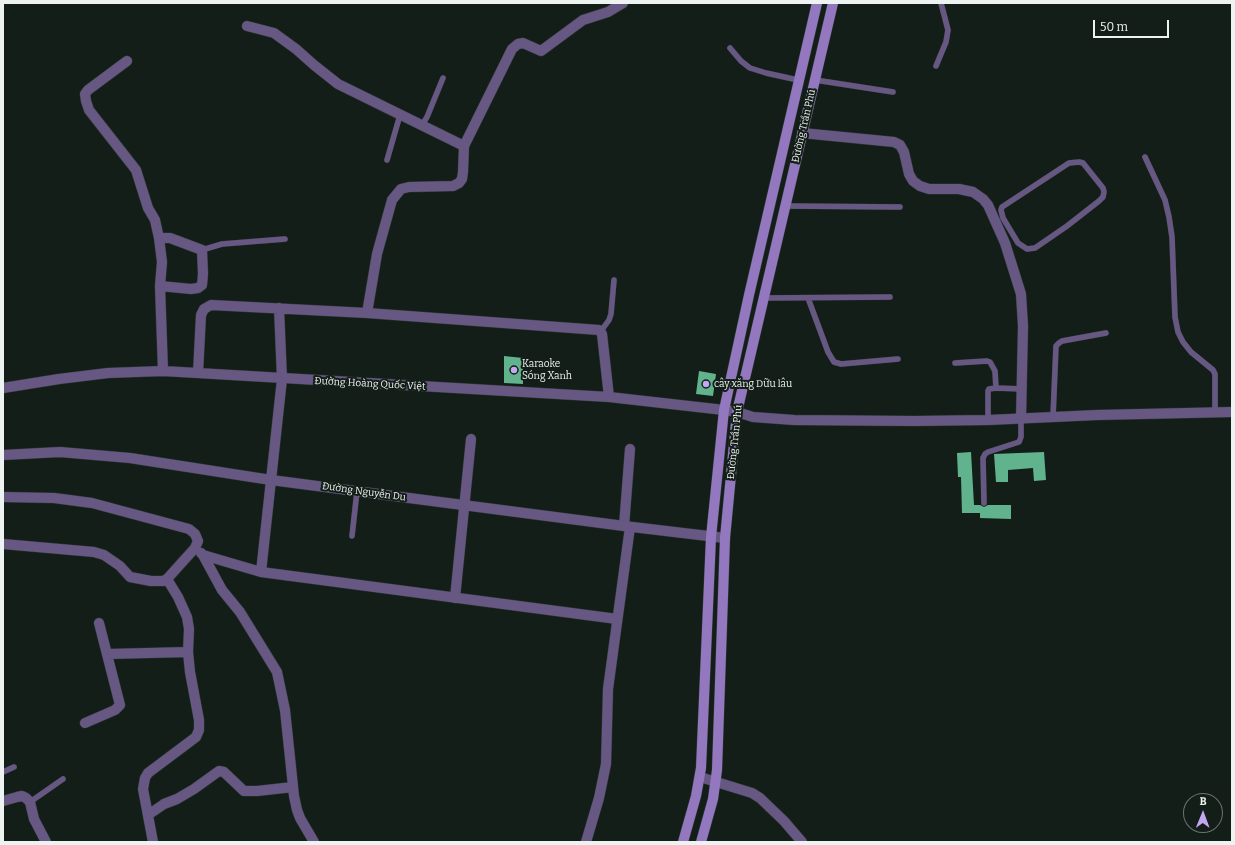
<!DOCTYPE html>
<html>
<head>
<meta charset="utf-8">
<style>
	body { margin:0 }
	#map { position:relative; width:1235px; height:845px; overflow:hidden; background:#141e19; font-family:Bitter,serif }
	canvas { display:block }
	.frame { position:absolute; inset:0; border:4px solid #ecf3f0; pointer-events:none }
	.north { position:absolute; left:1183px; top:793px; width:40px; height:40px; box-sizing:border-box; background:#141e19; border:1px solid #6a736f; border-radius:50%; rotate:1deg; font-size:11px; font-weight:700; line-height:16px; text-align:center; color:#ecf3f0 }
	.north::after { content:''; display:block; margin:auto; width:14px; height:18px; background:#c3a7f2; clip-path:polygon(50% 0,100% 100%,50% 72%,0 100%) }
	.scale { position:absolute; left:1093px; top:20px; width:76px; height:18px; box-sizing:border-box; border:2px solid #ecf3f0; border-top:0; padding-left:5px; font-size:12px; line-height:14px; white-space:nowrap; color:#ecf3f0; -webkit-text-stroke:3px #141e19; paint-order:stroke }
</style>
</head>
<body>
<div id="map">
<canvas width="1235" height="845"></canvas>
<div class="frame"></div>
<div class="north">B</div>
<div class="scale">50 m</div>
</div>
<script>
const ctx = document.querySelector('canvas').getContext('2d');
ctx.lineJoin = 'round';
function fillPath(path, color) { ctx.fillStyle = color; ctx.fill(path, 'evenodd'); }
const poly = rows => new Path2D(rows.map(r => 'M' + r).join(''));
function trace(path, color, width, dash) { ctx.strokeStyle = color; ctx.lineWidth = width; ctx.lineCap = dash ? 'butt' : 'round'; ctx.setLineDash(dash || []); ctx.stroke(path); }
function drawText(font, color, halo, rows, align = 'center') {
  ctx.font = font + ' Bitter,serif'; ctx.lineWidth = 4; ctx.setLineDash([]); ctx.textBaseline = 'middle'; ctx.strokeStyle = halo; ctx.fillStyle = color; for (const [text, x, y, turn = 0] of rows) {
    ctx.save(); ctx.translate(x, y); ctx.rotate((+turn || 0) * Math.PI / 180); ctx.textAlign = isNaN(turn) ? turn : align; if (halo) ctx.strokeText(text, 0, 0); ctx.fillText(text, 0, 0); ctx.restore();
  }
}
fillPath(poly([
	[504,356,523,358,523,384,504,383],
	[699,371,716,374,713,396,696,394],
	[971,452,974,505,980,505,984,507,988,505,1011,505,1011,519,980,518,980,513,962,513,961,477,958,477,957,453],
	[1044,452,1046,480,1034,481,1033,468,1008,470,1008,482,996,482,994,454]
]), '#61b38d');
const service = poly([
	[730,48,741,61,750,68,766,73,798,80],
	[936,66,946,42,948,30,941,3],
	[815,80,893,92],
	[422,125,427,117,443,78],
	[1145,157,1165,200,1169,217,1172,237,1175,317,1178,332,1183,342,1191,352,1213,370,1215,374,1215,412],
	[387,160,400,115],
	[1079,162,1083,163,1103,188,1104,192,1103,197,1099,201,1067,226,1035,248,1027,249,1018,243,1003,218,1001,210,1002,207,1069,163,1079,162],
	[786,206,900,207],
	[202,250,222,244,285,239],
	[764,298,890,297],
	[808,298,828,352,834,362,841,364,898,359],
	[601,331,609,320,611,314,614,280],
	[955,363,987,361,990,362,995,371,996,388,1022,389],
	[1053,417,1056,346,1059,343,1062,341,1106,333],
	[988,420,988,391,989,389,996,388],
	[984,503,983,458,985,454,988,452,1019,442,1021,437,1021,419],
	[352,536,357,491],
	[3,772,14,767],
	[30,802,63,779]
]);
const minor = poly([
	[247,26,274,33,296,49,314,65,338,84,464,146],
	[127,61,88,90,85,94,86,101,89,110,136,170,148,208,155,220,159,238],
	[802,133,894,142,900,145,904,152,909,174,913,181,920,186,929,189,959,189,973,192,983,199,988,205,1005,243,1021,294,1023,326,1021,419],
	[160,286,162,262,159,238,170,238,202,250,203,274,202,285,198,288,191,289,160,286,163,371],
	[367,313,377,254,392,200,401,189,409,187,453,186,459,183,462,179,463,172,464,146,512,49,518,44,523,43,541,51,583,20,608,12,623,3],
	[198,373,201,315,204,309,211,305,367,313,599,330,602,334,609,397],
	[3,388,59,379,108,373,163,371,609,397,724,410,737,412,753,417,794,420,914,421,988,420,1097,415,1232,412],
	[3,497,54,498,92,503,189,529,195,534,198,541,195,548,167,579,163,581,151,581,130,577,120,566,104,555,94,552,3,544],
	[624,526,630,449],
	[201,553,203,555,222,590,240,612,277,672,285,710,294,796,297,810,300,818,314,842],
	[203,555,261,572,617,619],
	[261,572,282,379,279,308],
	[455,598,471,439],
	[108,654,188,652],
	[85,723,115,710,120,705,99,623],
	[700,777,752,793,760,798,784,821,802,842],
	[3,801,17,797,22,796,26,798,30,802,34,819,46,842],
	[148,815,164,804,177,799,194,789,219,771,224,772,244,791,257,791,293,787],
	[153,842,143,789,145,778,148,773,196,737,199,730,199,720,190,672,188,652,189,629,187,617,178,597,167,579],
	[586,842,599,798,606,764,608,689,630,527]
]);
const tertiary = poly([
	[3,455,60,452,130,458,271,480,624,526,725,538]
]);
const secondary = poly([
	[683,842,696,796,701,768,711,537,724,410,749,295,817,3],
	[701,842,713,799,717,770,725,538,737,412,833,3]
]);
trace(service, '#2e3833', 6);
trace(minor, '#2e3833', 11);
trace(tertiary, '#2e3833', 11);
trace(secondary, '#2e3833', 11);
trace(service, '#675783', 5.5);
trace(minor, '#675783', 10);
trace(tertiary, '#675783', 10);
trace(secondary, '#9378bf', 10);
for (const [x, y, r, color] of [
	[514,370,4,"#c3a7f2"],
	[706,384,4,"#c3a7f2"]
]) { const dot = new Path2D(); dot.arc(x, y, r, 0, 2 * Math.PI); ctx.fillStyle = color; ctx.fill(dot); trace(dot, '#141e19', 1.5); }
drawText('10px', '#ecf3f0', '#141e19', [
	["Đường Trần Phú",804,126,-77],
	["Đường Hoàng Quốc Việt",370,384,3],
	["Đường Trần Phú",735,442,-84],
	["Đường Nguyễn Du",364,492,8]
]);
drawText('10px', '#ecf3f0', '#141e19', [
	["Karaoke",522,364],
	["Sóng Xanh",522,376],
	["cây xăng Dữu lâu",714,384]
], 'left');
</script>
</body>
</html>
